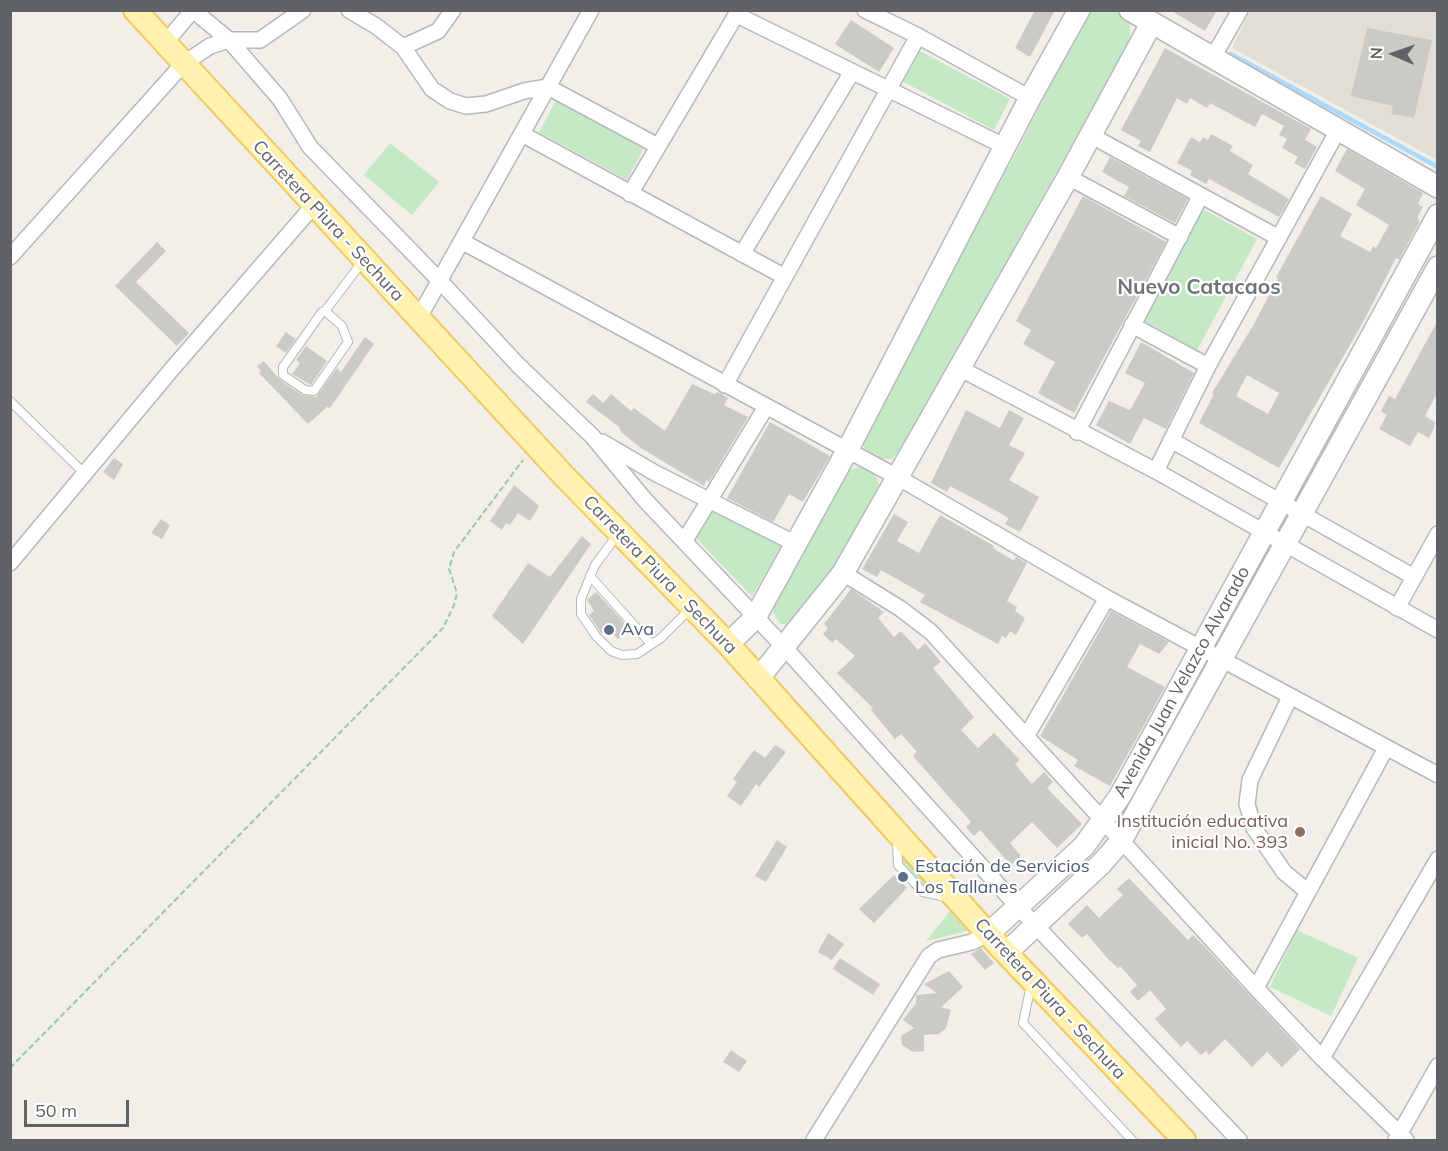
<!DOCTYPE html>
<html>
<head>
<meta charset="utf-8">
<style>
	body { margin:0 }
	#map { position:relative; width:1448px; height:1151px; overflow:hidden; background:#f1efe8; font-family:Mulish,sans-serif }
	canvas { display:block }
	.frame { position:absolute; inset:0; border:12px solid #5f6368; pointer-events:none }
	.north { position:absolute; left:1364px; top:24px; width:60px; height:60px; -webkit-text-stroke:4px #fff; paint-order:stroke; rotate:272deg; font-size:16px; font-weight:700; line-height:24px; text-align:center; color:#5f6368 }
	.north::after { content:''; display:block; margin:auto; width:21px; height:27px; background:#5f6368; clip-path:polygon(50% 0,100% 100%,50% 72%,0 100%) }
	.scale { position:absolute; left:24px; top:1100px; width:105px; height:27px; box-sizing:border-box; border:3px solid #5f6368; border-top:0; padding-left:8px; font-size:18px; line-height:21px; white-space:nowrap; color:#5f6368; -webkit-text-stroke:4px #fff; paint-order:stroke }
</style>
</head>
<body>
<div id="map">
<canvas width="1448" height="1151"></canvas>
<div class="frame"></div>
<div class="north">N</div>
<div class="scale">50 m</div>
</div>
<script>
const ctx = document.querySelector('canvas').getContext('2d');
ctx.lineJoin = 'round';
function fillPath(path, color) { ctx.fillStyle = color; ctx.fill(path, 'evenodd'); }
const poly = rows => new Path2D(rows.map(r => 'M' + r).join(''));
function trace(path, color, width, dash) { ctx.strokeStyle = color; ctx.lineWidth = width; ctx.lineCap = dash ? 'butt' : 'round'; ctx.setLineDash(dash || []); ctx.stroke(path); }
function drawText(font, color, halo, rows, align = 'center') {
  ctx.font = font + ' Mulish,sans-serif'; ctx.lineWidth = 4.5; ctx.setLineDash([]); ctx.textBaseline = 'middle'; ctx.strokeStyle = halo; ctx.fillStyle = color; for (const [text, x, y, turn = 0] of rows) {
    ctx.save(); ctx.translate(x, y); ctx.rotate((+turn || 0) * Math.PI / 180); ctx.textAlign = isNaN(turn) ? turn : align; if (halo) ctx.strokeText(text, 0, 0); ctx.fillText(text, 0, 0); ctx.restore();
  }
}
fillPath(poly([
	[1250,11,1437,11,1437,160,1232,48]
]), '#e1ded6');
fillPath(poly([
	[1092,11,1123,12,1130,23,1130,41,902,448,892,459,877,459,864,448,865,434,1017,151,1086,14],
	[916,49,1010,99,994,130,900,80],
	[557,99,645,146,627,180,539,132],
	[390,143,439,182,412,215,364,175],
	[1202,209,1257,239,1197,350,1143,320],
	[858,467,869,469,877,478,880,492,801,622,790,626,779,623,773,612,776,602,848,471],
	[713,506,784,542,752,596,694,536],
	[904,847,943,889,924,887,902,861],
	[954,906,975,929,926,941],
	[1297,930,1358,958,1331,1016,1270,987]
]), '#c5e8c5');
trace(poly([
	[1231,54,1438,167]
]), '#aadaff', 4.5);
fillPath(poly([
	[1035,10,1055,10,1030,57,1015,48],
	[1170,10,1217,10,1205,31],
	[851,20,894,48,879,72,835,44],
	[1367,28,1432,40,1414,118,1391,114,1393,106,1351,96],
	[1165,48,1311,129,1305,140,1317,147,1305,169,1294,163,1298,157,1282,148,1287,139,1279,135,1284,126,1262,114,1255,127,1210,103,1207,108,1190,98,1187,104,1177,98,1150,152,1138,146,1141,141,1121,130],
	[1211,134,1233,146,1230,151,1253,165,1248,174,1289,199,1279,217,1209,179,1206,184,1190,175,1192,171,1177,163,1191,137,1200,142,1203,137,1208,140],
	[1347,149,1423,193,1418,204,1423,207,1418,216,1419,223,1399,260,1396,258,1362,324,1279,468,1199,423,1214,394,1212,393,1254,324,1278,278,1276,277,1321,196,1352,214,1340,236,1370,252,1373,246,1376,248,1389,225,1356,205,1365,189,1335,171],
	[1247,375,1279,393,1268,414,1236,396],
	[1110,157,1188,199,1175,223,1124,196,1129,187,1102,172],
	[1083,196,1166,242,1074,413,1038,393,1055,362,1023,344,1031,330,1016,321],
	[157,242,166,251,136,282,189,333,177,346,115,286],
	[1437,322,1437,393,1425,416,1435,422,1434,428,1429,438,1418,432,1410,446,1379,429,1387,415,1381,411,1389,396,1395,399],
	[286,332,296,339,286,353,276,346],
	[365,337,374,344,330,408,327,407,308,424,259,373,261,371,257,366,264,361,280,380,302,395,316,397,337,368,341,372],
	[1141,342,1194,373,1166,429,1144,418,1130,444,1096,425,1109,401,1130,410,1145,383,1125,373],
	[306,346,327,361,311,385,292,374,300,363,296,360],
	[692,384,714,394,718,392,728,398,724,405,748,417,709,482,706,480,704,486,641,448,622,433,619,427,586,402,593,394,603,403,611,394,631,411,634,408,665,431],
	[966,410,1000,428,1009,410,1024,418,1009,445,1025,453,1009,480,1039,497,1020,532,1005,524,1009,518,980,502,950,486,947,492,931,483],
	[770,422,830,456,803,502,789,494,773,522,727,498],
	[114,458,123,464,114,480,103,472],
	[514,485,539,506,530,521,518,513,510,525,506,523,502,530,490,521],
	[894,514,908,522,897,541,919,553,940,515,994,546,993,548,1014,561,1016,557,1027,563,1007,601,1017,607,1015,611,1025,618,1016,635,1010,631,1006,638,1002,636,998,644,920,602,925,595,881,570,877,577,862,569],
	[161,519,170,525,162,539,151,533],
	[582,536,591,544,523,644,492,616,528,563,550,577],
	[851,589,884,612,878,618,894,637,901,631,918,650,925,643,941,662,933,668,974,717,961,730,978,748,994,733,1020,760,1015,764,1032,784,1044,772,1053,782,1047,788,1082,824,1057,848,1032,822,1010,843,1021,856,1011,865,980,830,974,836,966,827,971,822,913,756,917,752,901,734,895,739,871,710,873,708,837,673,855,656,836,639,832,643,823,634,828,628,824,624],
	[596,592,629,628,618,639,608,629,602,634,589,615,594,611,587,600],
	[1111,611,1169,642,1159,654,1140,644,1127,667,1165,687,1110,786,1074,766,1078,760,1040,736],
	[775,745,786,752,759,787,756,784,741,806,727,796,737,782,733,779,754,750,765,758],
	[777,840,787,847,766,882,755,876],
	[894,875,907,888,874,923,859,909],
	[1129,878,1188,940,1193,935,1203,945,1300,1049,1282,1067,1267,1052,1252,1067,1225,1039,1209,1055,1206,1051,1201,1055,1187,1041,1181,1047,1155,1019,1166,1009,1150,990,1138,1001,1130,992,1137,985,1120,966,1118,968,1108,959,1087,934,1082,938,1068,924,1087,905,1099,918,1123,895,1117,889],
	[828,933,844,944,832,960,818,952],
	[981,948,994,963,985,970,971,954],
	[840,958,880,984,873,995,833,969],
	[949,971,963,987,941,1007,951,1010,946,1028,939,1034,924,1035,924,1051,913,1052,902,1045,901,1036,914,1028,903,1020,916,1003,916,995,937,993,924,984],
	[731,1050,747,1061,739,1072,723,1062]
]), '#cccac5');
const lane = poly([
	[325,311,342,326,348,342,314,391,305,390,283,375,283,367,322,312,325,311],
	[325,311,363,261],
	[10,401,85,474],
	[618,534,595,565,581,599,581,614,596,636,611,651,622,655,637,654,661,638,689,610],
	[590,576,651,644],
	[897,842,898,865,923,892,946,897],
	[1031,985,1023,1023,1132,1140]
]);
const street = poly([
	[193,10,229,40,280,99,310,147,440,281,518,365,592,436,645,500,785,648,1018,907,1239,1140],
	[349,10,376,26,403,47,432,89,450,101,466,106,486,104,524,91,548,87,656,145],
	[865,10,918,36,1030,98],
	[737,15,1006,147],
	[165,43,193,10],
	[403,47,438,31,453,10],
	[1212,59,1240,10],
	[522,134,785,277],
	[1090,135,1279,238],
	[1068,177,1180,237],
	[630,194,739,10],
	[463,242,899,478,1107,598,1438,775],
	[742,254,852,72],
	[10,257,183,64,210,46,229,40,260,40,303,10],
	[418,319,591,10],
	[1132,325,1208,366],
	[959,368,1156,471,1438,630],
	[725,385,918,36],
	[1077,432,1200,197],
	[1171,440,1414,577],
	[602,442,655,473,796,544],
	[1156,471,1208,366,1337,132],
	[685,540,766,407],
	[10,563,172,369,314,205],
	[843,573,901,609,931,632,1256,988,1322,1058,1406,1140],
	[1397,608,1438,534],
	[1290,697,1250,780,1247,804,1254,828,1284,872,1308,892],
	[1027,735,1107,598],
	[1256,988,1386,748],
	[1322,1058,1438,859],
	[814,1140,929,956,938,950,972,942,988,934],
	[1396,1140,1438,1066]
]);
const secondary = poly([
	[1130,10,1438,187],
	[728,644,755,618,847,451,1030,98,1079,10],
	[758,679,843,573,1068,177,1151,24],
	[988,934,1084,846,1120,796,1438,215],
	[1006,953,1102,863,1121,841,1438,267]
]);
const primary = poly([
	[135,10,564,476,728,644,988,934,1184,1140]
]);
trace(lane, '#b5b8bc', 10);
trace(street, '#b5b8bc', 18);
trace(secondary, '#b6babf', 24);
trace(primary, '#f2c960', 26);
trace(poly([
	[10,1068,443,628,454,605,457,593,449,569,454,552,523,460]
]), '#9cc7a9', 2, [6, 3]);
trace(lane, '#fff', 8);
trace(street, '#fff', 15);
trace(secondary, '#fff', 21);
trace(primary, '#fff2af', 22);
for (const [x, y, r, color] of [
	[609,630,6,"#5c6f8a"],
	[1300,832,6,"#8d6e63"],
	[903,877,6,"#5c6f8a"]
]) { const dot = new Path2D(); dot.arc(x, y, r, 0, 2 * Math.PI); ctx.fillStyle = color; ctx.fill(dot); trace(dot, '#fff', 2); }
drawText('18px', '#5f6368', '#fff', [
	["Carretera Piura - Sechura",328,221,47],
	["Carretera Piura - Sechura",660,575,46],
	["Avenida Juan Velazco Alvarado",1182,682,-61],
	["Carretera Piura - Sechura",1050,999,47]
]);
drawText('18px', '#4e5e75', '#fff', [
	["Ava",621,630],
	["Estación de Servicios",915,867],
	["Los Tallanes",915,888]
], 'left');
drawText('18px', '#785e54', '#fff', [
	["Institución educativa",1288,822],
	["inicial No. 393",1288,843]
], 'right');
drawText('bold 21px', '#70757a', '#fff', [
	["Nuevo Catacaos",1199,288]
]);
</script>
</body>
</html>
